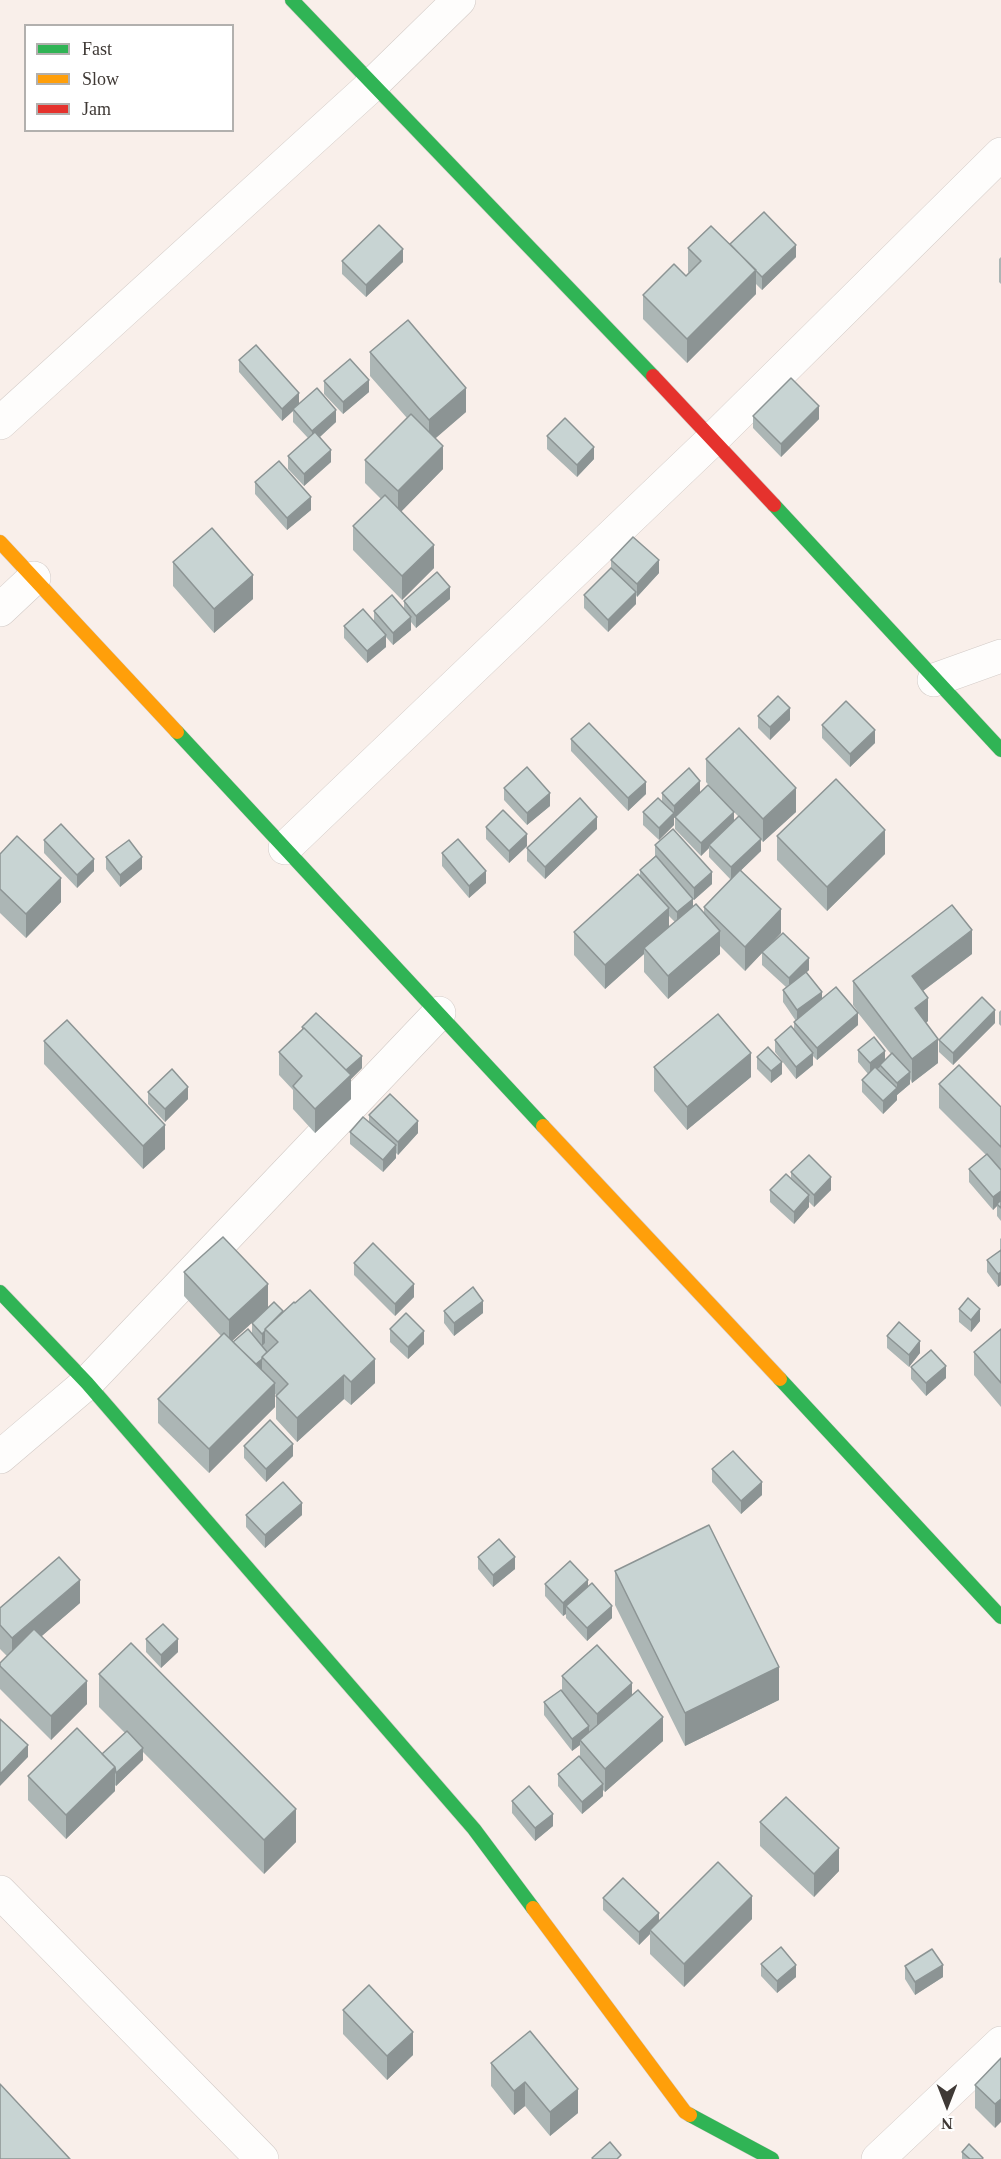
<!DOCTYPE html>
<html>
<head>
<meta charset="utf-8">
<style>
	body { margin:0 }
	#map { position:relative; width:1001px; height:2159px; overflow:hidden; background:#f9efea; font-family:Georgia,serif }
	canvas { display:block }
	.legend { position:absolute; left:24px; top:24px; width:210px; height:108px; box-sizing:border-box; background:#fff; border:2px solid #b2b0ae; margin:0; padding:8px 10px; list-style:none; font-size:18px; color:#3f3935 }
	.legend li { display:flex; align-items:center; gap:12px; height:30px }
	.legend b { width:30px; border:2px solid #b2b0ae }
	.north { position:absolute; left:917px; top:2075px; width:60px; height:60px; -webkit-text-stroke:4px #fff; paint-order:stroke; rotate:180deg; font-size:16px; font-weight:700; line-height:24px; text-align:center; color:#3f3935 }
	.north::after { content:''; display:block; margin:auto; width:21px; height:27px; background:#3f3935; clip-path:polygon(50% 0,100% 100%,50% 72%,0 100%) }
</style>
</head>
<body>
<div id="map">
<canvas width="1001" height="2159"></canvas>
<ul class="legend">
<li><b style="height:8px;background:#30b455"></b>Fast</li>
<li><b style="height:8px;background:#ff9f0a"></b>Slow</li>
<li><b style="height:8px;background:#e5322d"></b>Jam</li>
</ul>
<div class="north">N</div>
</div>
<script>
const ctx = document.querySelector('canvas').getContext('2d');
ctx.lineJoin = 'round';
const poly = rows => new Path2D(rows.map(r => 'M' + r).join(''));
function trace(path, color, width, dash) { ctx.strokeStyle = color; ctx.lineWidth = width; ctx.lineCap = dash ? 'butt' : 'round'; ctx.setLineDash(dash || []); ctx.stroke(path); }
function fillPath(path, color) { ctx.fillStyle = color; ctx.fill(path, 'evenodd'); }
const street = poly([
	[0,423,372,85,459,0],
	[0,610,34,578],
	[934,680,1001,656],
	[285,848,713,439,1001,154],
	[0,1457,87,1383,439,1013],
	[0,1892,262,2159],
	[878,2159,1001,2043]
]);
const fast = poly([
	[292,0,653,376],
	[774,505,1001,750],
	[177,732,543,1126],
	[0,1292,87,1383,474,1829,533,1908],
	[780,1379,1001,1617],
	[690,2115,772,2159]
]);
const slow = poly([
	[0,542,177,732],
	[543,1126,780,1379],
	[533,1908,685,2112,690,2115]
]);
const jam = poly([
	[653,376,774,505]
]);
trace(street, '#d2cac6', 34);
trace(fast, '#d2cac6', 15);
trace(slow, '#d2cac6', 15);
trace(jam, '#d2cac6', 15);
trace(street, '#fefdfc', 33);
trace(fast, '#30b455', 14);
trace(slow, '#ff9f0a', 14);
trace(jam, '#e5322d', 14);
fillPath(poly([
	[730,245,796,257,762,290,756,284,756,294,687,363,643,319,643,295,686,276,689,273,688,272,688,248],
	[1001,257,1001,284,999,282,999,259],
	[342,261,403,262,366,297,342,274],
	[370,352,466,412,435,438,443,469,401,511,434,568,402,600,353,550,353,526,381,499,365,483,365,460,407,418,370,376],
	[239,360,299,403,336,422,320,437,331,462,304,486,288,469,288,456,308,438,293,422,293,411,282,421,239,372],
	[324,381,369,392,343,414,324,394],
	[753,416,819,419,781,457,753,428],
	[547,436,594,459,577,477,547,449],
	[255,482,311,510,287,530,255,494],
	[611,560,659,573,637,597,636,595,636,604,608,632,584,608,584,595,611,568],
	[173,562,253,599,214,633,173,586],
	[450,599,416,628,411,622,411,630,393,645,386,637,386,647,367,663,344,638,344,626,374,621,374,611,404,609,404,601],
	[758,716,790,720,770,740,758,728],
	[822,725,875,743,850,767,822,738],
	[571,739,646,794,628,811,571,751],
	[706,759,796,812,763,842,761,840,761,851,741,870,781,933,745,971,720,946,720,954,668,999,644,972,644,954,605,989,574,955,574,932,640,876,640,870,655,856,655,845,712,884,694,900,690,896,693,907,704,913,704,907,731,880,709,857,709,848,701,856,675,829,675,817,677,815,674,818,674,825,659,840,643,825,643,812,662,802,662,793,700,793,728,806,706,782],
	[734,812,739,817,734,821],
	[669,916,675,922,669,927],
	[504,788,550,806,527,825,504,800],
	[486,827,527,846,509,863,486,839],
	[597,829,545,879,527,861,527,848],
	[777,836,885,854,827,911,777,860],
	[44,840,94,871,77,888,44,853],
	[442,853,486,883,469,898,442,866],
	[0,854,61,902,26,938,0,913],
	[106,857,142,869,120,887,106,869],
	[762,952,809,970,806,972,822,999,858,1012,853,1005,853,981,972,954,923,991,928,1021,926,1023,938,1063,912,1083,910,1079,910,1084,897,1095,897,1094,897,1100,883,1114,862,1092,862,1080,868,1074,858,1062,858,1050,885,1060,891,1054,858,1013,858,1025,817,1060,813,1056,813,1065,796,1079,775,1052,775,1040,794,1031,794,1022,796,1021,783,1002,783,990,786,987,762,965],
	[1001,1010,1001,1026,999,1024,999,1012],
	[995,1023,953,1065,939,1052,939,1040],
	[302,1027,362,1068,351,1079,351,1099,315,1133,293,1109,293,1090,279,1075,279,1052,302,1030],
	[44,1041,165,1149,143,1169,44,1064],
	[757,1057,782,1074,771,1083,757,1069],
	[654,1067,751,1077,687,1130,654,1091],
	[939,1084,1001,1107,1001,1221,997,1216,997,1206,993,1210,969,1182,969,1169,986,1155,939,1108],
	[148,1092,188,1099,165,1122,148,1104],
	[369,1115,418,1133,398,1155,396,1153,396,1158,383,1172,350,1144,350,1132,369,1122],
	[791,1172,831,1190,814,1207,809,1202,809,1207,794,1224,770,1202,770,1190,791,1179],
	[1001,1238,1001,1285,998,1287,987,1272,987,1260,1000,1251,1000,1239],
	[354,1263,414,1297,395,1316,354,1275],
	[184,1272,268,1308,232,1340,233,1342,252,1334,252,1323,283,1311,375,1383,351,1405,344,1399,297,1442,276,1419,276,1395,275,1394,275,1407,209,1473,158,1423,158,1399,221,1336,184,1296],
	[959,1309,980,1321,971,1332,959,1322],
	[444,1311,483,1313,454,1336,444,1323],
	[390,1329,424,1344,408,1359,390,1342],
	[1001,1329,1001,1407,974,1375,974,1352],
	[887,1336,920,1353,909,1367,887,1348],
	[911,1367,946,1378,926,1396,911,1379],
	[244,1446,293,1456,266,1482,244,1458],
	[712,1469,762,1495,741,1514,712,1482],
	[246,1515,302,1515,265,1548,246,1527],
	[478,1557,515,1569,493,1587,478,1569],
	[615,1571,779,1700,685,1746,615,1605],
	[545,1584,588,1586,612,1618,587,1641,566,1618,566,1614,563,1616,545,1596],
	[80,1603,41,1636,87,1704,51,1740,0,1689,0,1663,7,1656,0,1649,0,1608],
	[146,1639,178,1652,161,1668,146,1652],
	[99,1674,296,1842,264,1874,143,1752,143,1760,116,1786,115,1785,115,1791,66,1839,28,1800,28,1776,102,1754,125,1733,99,1707],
	[562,1676,632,1695,663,1741,605,1792,603,1790,603,1796,582,1814,558,1786,558,1774,580,1757,580,1745,572,1751,544,1715,544,1702,562,1692],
	[512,1801,553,1826,535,1841,512,1813],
	[760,1822,839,1871,814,1897,760,1846],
	[603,1898,659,1921,752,1919,684,1987,650,1954,650,1934,639,1945,603,1910],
	[761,1964,796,1977,777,1993,761,1976],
	[905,1966,943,1977,915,1995,905,1979],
	[343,2010,413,2055,387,2080,343,2034],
	[1001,2058,995,2128,975,2108,975,2085],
	[491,2063,578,2113,550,2136,525,2106,514,2115,491,2086],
	[962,2152,983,2159,962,2159]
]), '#acb6b5');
fillPath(poly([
	[796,245,796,257,762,290,762,277],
	[403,249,403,262,366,297,366,285],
	[756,270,756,294,687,363,687,339],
	[369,380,369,392,343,414,343,402],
	[466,388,466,412,429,444,429,420],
	[299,393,299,405,293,409,293,411,282,421,282,409],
	[819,406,819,419,781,457,781,444],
	[336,410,336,422,312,444,312,431],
	[443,446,443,469,398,515,398,491],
	[594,447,594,459,577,477,577,465],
	[331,450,331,462,304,486,304,474],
	[311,497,311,510,287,530,287,518],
	[434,545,434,568,402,600,402,576],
	[659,560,659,573,637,597,637,584],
	[253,575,253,599,214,633,214,609],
	[450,587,450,599,416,628,416,616],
	[636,592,636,604,608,632,608,620],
	[411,617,411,630,393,645,393,633],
	[386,635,386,647,367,663,367,651],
	[790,708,790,720,770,740,770,727],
	[875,730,875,743,850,767,850,754],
	[700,781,700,793,674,818,674,825,659,840,659,828,674,813,674,806],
	[646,782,646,794,628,811,628,798],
	[796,788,796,812,763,842,763,819],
	[550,793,550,806,527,825,527,813],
	[734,812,734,824,709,845,709,848,701,856,701,843],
	[597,817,597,829,545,879,545,867],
	[885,830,885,854,827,911,827,887],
	[527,834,527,846,509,863,509,851],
	[761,839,761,851,731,880,731,867],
	[142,857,142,869,120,887,120,875],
	[94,859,94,871,77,888,77,875],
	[486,871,486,883,469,898,469,886],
	[712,872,712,884,694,900,694,888],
	[61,878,61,902,26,938,26,914],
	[693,899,693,911,677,924,677,912],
	[669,908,669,932,644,948,644,954,605,989,605,965],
	[781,909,781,933,745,971,745,947],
	[972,930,972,954,912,999,912,976],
	[720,931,720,954,668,999,668,976],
	[809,958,809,970,789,990,789,978],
	[822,992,822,1004,797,1022,797,1010],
	[928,998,928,1021,915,1031,915,1008],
	[995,1010,995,1023,953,1065,953,1053],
	[858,1013,858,1025,817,1060,817,1048],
	[938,1039,938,1063,912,1083,912,1059],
	[885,1051,885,1063,880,1065,880,1067,870,1075,870,1063],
	[751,1053,751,1077,687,1130,687,1107],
	[813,1053,813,1065,796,1079,796,1067],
	[362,1056,362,1068,351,1079,351,1099,315,1133,315,1109,346,1070],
	[782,1062,782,1074,771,1083,771,1071],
	[910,1072,910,1084,897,1095,897,1083],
	[188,1087,188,1099,165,1122,165,1109],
	[897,1088,897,1100,883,1114,883,1101],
	[418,1121,418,1133,398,1155,398,1142],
	[165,1125,165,1149,143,1169,143,1146],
	[396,1145,396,1158,383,1172,383,1160],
	[831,1177,831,1190,814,1207,814,1195],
	[1001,1191,1001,1203,997,1204,997,1206,993,1210,993,1197],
	[809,1195,809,1207,794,1224,794,1212],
	[1001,1272,1001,1285,998,1287,998,1274],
	[268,1284,268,1308,229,1344,229,1320],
	[414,1284,414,1297,395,1316,395,1304],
	[483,1301,483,1313,454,1336,454,1323],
	[980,1309,980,1321,971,1332,971,1320],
	[265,1331,265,1343,262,1346,262,1334],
	[424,1331,424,1344,408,1359,408,1347],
	[920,1341,920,1353,909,1367,909,1355],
	[262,1359,262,1371,253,1367],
	[375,1359,375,1383,351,1405,351,1382],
	[946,1366,946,1378,926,1396,926,1383],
	[344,1375,344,1399,297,1442,297,1418],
	[275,1383,275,1407,209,1473,209,1449],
	[293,1444,293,1456,266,1482,266,1469],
	[762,1482,762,1495,741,1514,741,1501],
	[302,1503,302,1515,265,1548,265,1535],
	[515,1557,515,1569,493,1587,493,1575],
	[80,1580,80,1603,12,1662,12,1638],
	[588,1580,588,1592,566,1606,566,1614,563,1616,563,1603],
	[612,1606,612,1618,587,1641,587,1628],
	[178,1639,178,1652,161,1668,161,1655],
	[779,1667,779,1700,685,1746,685,1713],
	[87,1681,87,1704,51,1740,51,1716],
	[632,1683,632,1707,597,1738,597,1714],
	[663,1717,663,1741,605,1792,605,1769],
	[589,1726,589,1738,580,1740,580,1745,572,1751,572,1739],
	[28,1745,28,1757,0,1786,0,1774],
	[143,1748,143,1760,116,1786,116,1773],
	[115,1767,115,1791,66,1839,66,1815],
	[603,1784,603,1796,582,1814,582,1802],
	[296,1809,296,1842,264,1874,264,1840],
	[553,1814,553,1826,535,1841,535,1828],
	[839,1848,839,1871,814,1897,814,1874],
	[752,1896,752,1919,684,1987,684,1964],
	[659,1913,659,1925,650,1930,650,1934,639,1945,639,1932],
	[796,1965,796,1977,777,1993,777,1981],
	[943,1965,943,1977,915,1995,915,1982],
	[413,2032,413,2055,387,2080,387,2056],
	[525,2082,525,2106,514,2115,514,2091],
	[578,2089,578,2113,550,2136,550,2112],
	[1001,2099,1001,2122,995,2128,995,2104]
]), '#8c9494');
const building = poly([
	[764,212,796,245,762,277,730,244,764,212],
	[379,225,403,249,366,285,342,261,379,225],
	[711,226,756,270,687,339,643,295,674,264,686,276,701,261,688,248,711,226],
	[408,320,466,388,429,420,370,352,408,320],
	[256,345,299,393,282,409,239,360,256,345],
	[350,359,369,380,343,402,324,381,350,359],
	[791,378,819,406,781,444,753,416,791,378],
	[317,388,336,410,312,431,293,409,317,388],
	[411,414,443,446,398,491,365,460,411,414],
	[565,418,594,447,577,465,547,436,565,418],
	[315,432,331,450,304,474,288,456,315,432],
	[279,461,311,497,287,518,255,482,279,461],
	[385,495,434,545,402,576,353,526,385,495],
	[212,528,253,575,214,609,173,562,212,528],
	[633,537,659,560,637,584,611,560,633,537],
	[611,568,636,592,608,620,584,595,611,568],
	[437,572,450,587,416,616,404,601,437,572],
	[392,595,411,617,393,633,374,611,392,595],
	[363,609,386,635,367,651,344,626,363,609],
	[778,696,790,708,770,727,758,716,778,696],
	[846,701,875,730,850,754,822,725,846,701],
	[589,723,646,782,628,798,571,739,589,723],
	[739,728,796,788,763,819,706,759,739,728],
	[527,767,550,793,527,813,504,788,527,767],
	[689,768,700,781,674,806,662,793,689,768],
	[836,779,885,830,827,887,777,836,836,779],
	[708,785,734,812,701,843,675,817,708,785],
	[580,798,597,817,545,867,527,848,580,798],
	[658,798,674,813,659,828,643,812,658,798],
	[503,810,527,834,509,851,486,827,503,810],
	[739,816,761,839,731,867,709,845,739,816],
	[61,824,94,859,77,875,44,840,61,824],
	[673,829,712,872,694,888,655,845,673,829],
	[17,836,61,878,26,914,0,889,0,854,17,836],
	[458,839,486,871,469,886,442,853,458,839],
	[129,840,142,857,120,875,106,857,129,840],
	[656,856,693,899,677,912,640,870,656,856],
	[740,870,781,909,745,947,704,907,740,870],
	[638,874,669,908,605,965,574,932,638,874],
	[696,904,720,931,668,976,644,948,696,904],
	[952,905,972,930,912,976,928,998,915,1008,938,1039,912,1059,853,981,952,905],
	[783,933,809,958,789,978,762,952,783,933],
	[806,972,822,992,797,1010,783,990,806,972],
	[836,987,858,1013,817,1048,794,1022,836,987],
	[982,997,995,1010,953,1053,939,1040,982,997],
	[316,1013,362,1056,346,1070,304,1028,303,1028,302,1027,316,1013],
	[718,1014,751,1053,687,1107,654,1067,718,1014],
	[67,1020,165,1125,143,1146,44,1041,67,1020],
	[791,1026,813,1053,796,1067,775,1040,791,1026],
	[304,1028,351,1075,315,1109,293,1086,302,1076,279,1052,304,1028],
	[874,1037,885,1051,870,1063,858,1050,874,1037],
	[768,1047,782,1062,771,1071,757,1057,768,1047],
	[892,1053,910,1072,897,1083,880,1065,892,1053],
	[959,1065,1001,1107,1001,1147,939,1084,959,1065],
	[875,1067,897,1088,883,1101,862,1080,875,1067],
	[172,1069,188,1087,165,1109,148,1092,172,1069],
	[390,1094,418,1121,398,1142,369,1115,390,1094],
	[363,1117,396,1145,383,1160,350,1132,363,1117],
	[987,1154,1001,1170,1001,1191,993,1197,969,1169,987,1154],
	[809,1155,831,1177,814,1195,791,1172,809,1155],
	[786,1174,809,1195,794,1212,770,1190,786,1174],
	[1001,1200,1001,1208,997,1204,1001,1200],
	[223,1237,268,1284,229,1320,184,1272,223,1237],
	[373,1243,414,1284,395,1304,354,1263,373,1243],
	[1001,1250,1001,1272,998,1274,987,1260,1001,1250],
	[473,1287,483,1301,454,1323,444,1311,473,1287],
	[310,1290,375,1359,351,1382,344,1375,297,1418,276,1396,288,1384,262,1357,278,1342,265,1329,294,1302,295,1303,310,1290],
	[968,1298,980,1309,971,1320,959,1309,968,1298],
	[274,1302,283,1311,265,1329,265,1331,262,1334,252,1323,274,1302],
	[406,1313,424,1331,408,1347,390,1329,406,1313],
	[899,1322,920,1341,909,1355,887,1336,899,1322],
	[248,1329,267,1352,262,1357,262,1359,256,1364,233,1342,248,1329],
	[1001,1329,1001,1383,974,1352,1001,1329],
	[224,1333,275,1383,209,1449,158,1399,224,1333],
	[931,1350,946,1366,926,1383,911,1367,931,1350],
	[270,1420,293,1444,266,1469,244,1446,270,1420],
	[733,1451,762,1482,741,1501,712,1469,733,1451],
	[283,1482,302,1503,265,1535,246,1515,283,1482],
	[709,1525,779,1667,685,1713,615,1571,709,1525],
	[499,1539,515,1557,493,1575,478,1557,499,1539],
	[59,1557,80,1580,12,1638,0,1625,0,1608,59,1557],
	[570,1561,588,1580,563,1603,545,1584,570,1561],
	[592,1583,612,1606,587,1628,566,1606,592,1583],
	[163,1624,178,1639,161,1655,146,1639,163,1624],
	[34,1629,87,1681,51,1716,0,1666,0,1663,34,1629],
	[131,1643,296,1809,264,1840,99,1674,131,1643],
	[597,1645,632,1683,597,1714,562,1676,597,1645],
	[561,1690,589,1726,572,1739,544,1702,561,1690],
	[638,1690,663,1717,605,1769,580,1740,638,1690],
	[0,1719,28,1745,0,1774,0,1719],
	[77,1728,115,1767,66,1815,28,1776,77,1728],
	[127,1731,143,1748,116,1773,115,1767,102,1754,127,1731],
	[579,1756,603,1784,582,1802,558,1774,579,1756],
	[529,1786,553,1814,535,1828,512,1801,529,1786],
	[786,1797,839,1848,814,1874,760,1822,786,1797],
	[718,1862,752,1896,684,1964,650,1930,718,1862],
	[623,1878,659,1913,639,1932,603,1898,623,1878],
	[781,1947,796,1965,777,1981,761,1964,781,1947],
	[932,1949,943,1965,915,1982,905,1966,932,1949],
	[369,1985,413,2032,387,2056,343,2010,369,1985],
	[530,2031,578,2089,550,2112,525,2082,514,2091,491,2063,530,2031],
	[1001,2058,1001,2099,995,2104,975,2085,1001,2058],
	[0,2084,70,2159,0,2159,0,2084],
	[610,2142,621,2155,617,2159,593,2159,592,2158,610,2142],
	[969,2144,983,2158,982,2159,970,2159,962,2152,969,2144]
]);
fillPath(building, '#c8d4d3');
trace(building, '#8c9494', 1.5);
</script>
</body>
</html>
